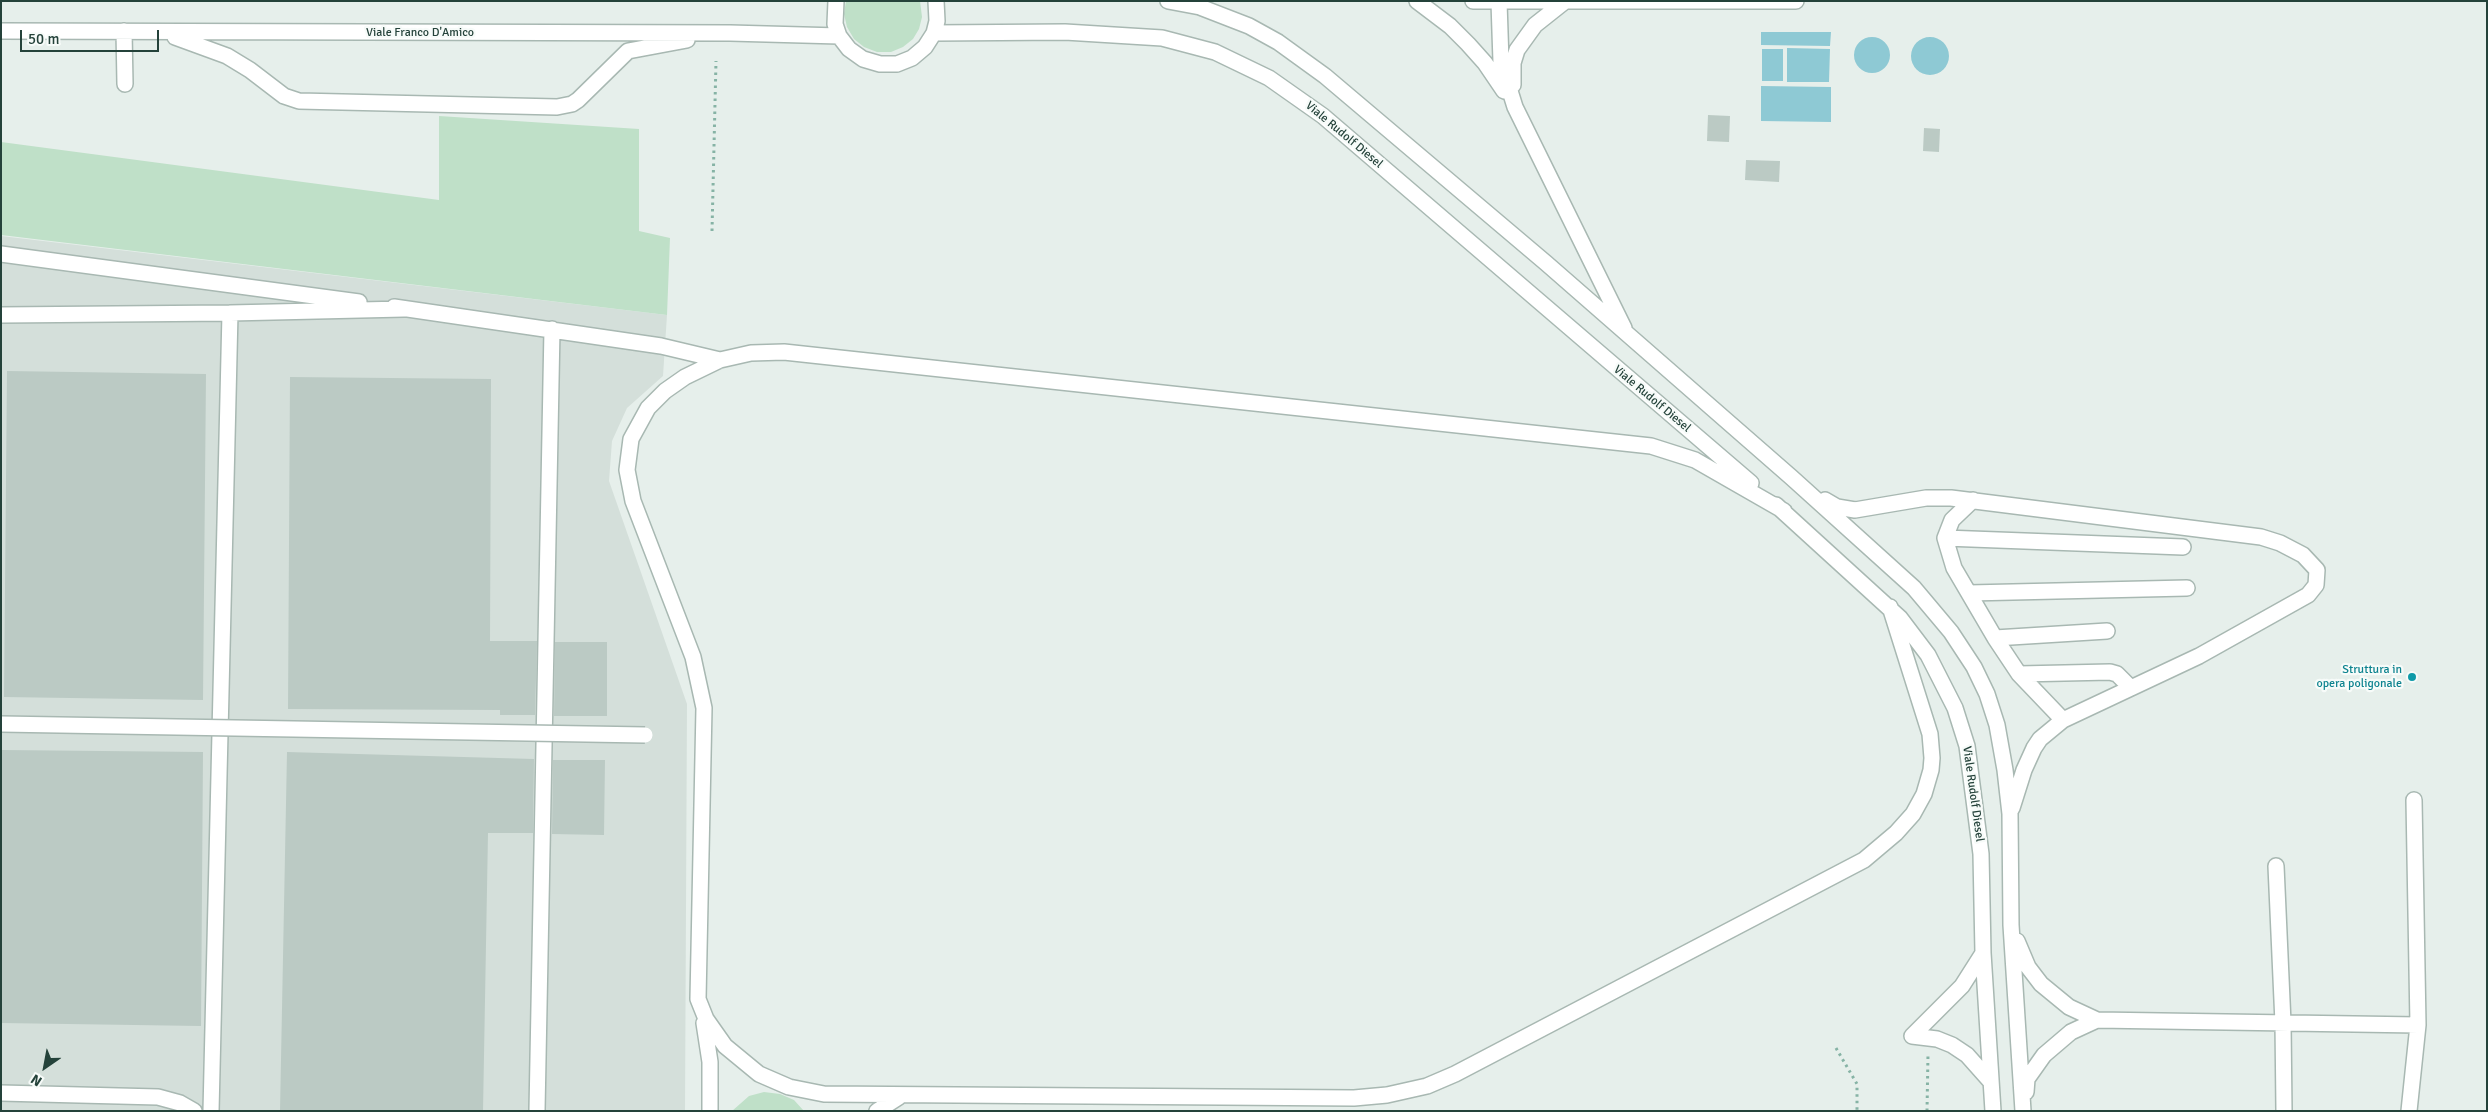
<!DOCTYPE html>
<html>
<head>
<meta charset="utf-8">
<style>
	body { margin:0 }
	#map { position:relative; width:2488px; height:1112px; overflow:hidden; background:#e6efeb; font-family:Signika,sans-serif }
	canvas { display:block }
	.frame { position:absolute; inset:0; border:2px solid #24423a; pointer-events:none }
	.north { position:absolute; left:20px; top:1042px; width:50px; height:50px; -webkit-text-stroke:4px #f7fbf9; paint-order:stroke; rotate:213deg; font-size:14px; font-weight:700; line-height:20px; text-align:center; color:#24423a }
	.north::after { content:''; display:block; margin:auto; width:18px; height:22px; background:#24423a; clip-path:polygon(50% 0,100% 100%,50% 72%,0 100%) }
	.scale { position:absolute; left:20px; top:30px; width:139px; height:22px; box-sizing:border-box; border:2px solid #24423a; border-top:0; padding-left:6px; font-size:15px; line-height:18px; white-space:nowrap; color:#24423a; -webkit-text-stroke:4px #f7fbf9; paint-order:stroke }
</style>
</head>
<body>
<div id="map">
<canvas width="2488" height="1112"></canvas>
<div class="frame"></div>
<div class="north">N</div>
<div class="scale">50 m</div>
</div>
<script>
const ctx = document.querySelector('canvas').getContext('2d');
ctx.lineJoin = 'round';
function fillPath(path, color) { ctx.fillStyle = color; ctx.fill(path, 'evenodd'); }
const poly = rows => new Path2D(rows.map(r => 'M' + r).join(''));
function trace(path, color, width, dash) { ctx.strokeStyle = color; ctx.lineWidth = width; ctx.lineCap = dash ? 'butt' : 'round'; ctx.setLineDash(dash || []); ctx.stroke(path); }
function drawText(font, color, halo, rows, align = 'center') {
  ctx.font = font + ' Signika,sans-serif'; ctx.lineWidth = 4.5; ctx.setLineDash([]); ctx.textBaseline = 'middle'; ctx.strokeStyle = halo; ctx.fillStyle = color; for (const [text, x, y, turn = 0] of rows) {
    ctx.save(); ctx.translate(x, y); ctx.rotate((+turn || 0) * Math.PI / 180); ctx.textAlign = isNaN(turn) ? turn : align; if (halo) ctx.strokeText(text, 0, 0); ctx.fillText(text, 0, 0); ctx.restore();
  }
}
fillPath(poly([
	[1,236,667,315,663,376,627,408,612,441,609,481,687,704,685,1111,1,1111]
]), '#d4dfda');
fillPath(poly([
	[846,1,920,1,922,17,919,29,913,39,903,47,891,52,877,52,864,47,854,39,847,27,844,14],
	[439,116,639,129,639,231,670,238,667,315,1,235,1,142,439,200],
	[764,1092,780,1094,794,1100,804,1111,732,1111,749,1096]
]), '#bfe0c8');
fillPath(poly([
	[1761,32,1831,32,1830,46,1761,45],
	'1911 56a19 19 0 1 1 38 0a19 19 0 1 1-38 0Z',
	'1854 55a18 18 0 1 1 36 0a18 18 0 1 1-36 0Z',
	[1787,48,1830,49,1829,82,1787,82],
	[1762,49,1783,49,1783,81,1762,81],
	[1761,86,1831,87,1831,122,1761,121]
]), '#8ec9d4');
fillPath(poly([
	[1708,115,1730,116,1729,142,1707,141],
	[1924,128,1940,129,1939,152,1923,151],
	[1746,160,1780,161,1779,182,1745,180],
	[7,371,206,374,203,700,4,697],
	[290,377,491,379,490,641,537,641,535,715,500,715,500,710,288,709],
	[555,642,607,642,607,716,554,716],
	[2,750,203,752,201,1026,1,1023],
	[287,752,534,759,533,833,488,833,483,1111,280,1111],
	[553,760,605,760,604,835,552,834]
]), '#bbcac4');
const minor = poly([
	[836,1,835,24,839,36,849,49,863,59,880,64,897,64,912,58,925,47,934,33,937,21,936,1],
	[1168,1,1200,7,1249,26,1278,42,1325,76,1546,263,1791,477,1914,588,1951,632,1974,667,1987,694,1997,725,2005,770,2010,814,2011,925,2023,1111],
	[1417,1,1450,26,1468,44,1485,63,1504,91],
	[1473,1,1796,1],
	[1499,2,1501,62,1515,107,1624,328],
	[1,31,730,33,839,36],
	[124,31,125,84],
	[934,33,1065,32,1162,38,1215,52,1269,78,1323,116,1751,483],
	[175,37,227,56,250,70,284,96,299,101,557,107,572,104,578,100,628,51,687,40],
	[1513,85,1513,63,1517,50,1535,25,1564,2],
	[1,254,359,302],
	[394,307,661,346,720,360],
	[1,315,230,313],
	[1825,500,1837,507,1855,510,1926,498,1951,498,2261,537,2280,543,2303,555,2317,570,2316,585,2308,595,2199,656,2063,720,2040,739,2034,748,2024,770,2012,808],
	[1973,500,1952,520,1945,538,1954,568,1995,638,2019,674,2063,720],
	[1776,505,1900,618,1928,655,1955,708,1967,746,1981,854,1983,953,1993,1111],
	[1784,511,1695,460,1651,446,784,352,751,353,720,360,685,377,665,391,648,408,631,439,627,470,633,501,693,657,704,708,698,999,706,1019,725,1046,759,1074,789,1087,824,1094,1354,1098,1387,1095,1427,1086,1455,1074,1864,860,1896,833,1913,814,1924,794,1931,770,1932,758,1930,734,1890,607],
	[1945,538,2183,547],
	[1969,593,2187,588],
	[1995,638,2107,631],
	[2019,674,2110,672,2117,674,2131,688],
	[2276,866,2283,1023,2284,1111],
	[2017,941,2028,967,2041,984,2069,1007,2097,1020,2071,1032,2044,1055,2027,1079,2026,1092],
	[1983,953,1962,986,1912,1036,1937,1039,1952,1045,1967,1055,1991,1082],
	[2097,1020,2418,1025],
	[704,1023,710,1062,710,1111],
	[1,1093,158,1097,180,1103,194,1111],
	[211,1111,230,313,404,309],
	[537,1111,552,329],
	[877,1111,899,1097],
	[2409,1111,2418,1025,2414,800]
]);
trace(minor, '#a8b8b2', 18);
trace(poly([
	[712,231,716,61],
	[1836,1048,1857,1084,1857,1111],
	[1726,1110,1726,1111],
	[1927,1111,1928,1054]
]), '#86b3a5', 3, [2.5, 4]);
trace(minor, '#fff', 15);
const minorBridge = poly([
	[1,724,645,735]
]);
trace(minorBridge, '#a8b8b2', 18, []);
trace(minorBridge, '#fff', 15);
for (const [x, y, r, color] of [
	[2412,677,5,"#0f9aa8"]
]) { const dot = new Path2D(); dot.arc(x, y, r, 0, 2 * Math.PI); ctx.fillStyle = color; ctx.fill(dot); trace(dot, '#f7fbf9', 2); }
drawText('12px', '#24423a', '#f7fbf9', [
	["Viale Franco D'Amico",420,33],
	["Viale Rudolf Diesel",1344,135,40],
	["Viale Rudolf Diesel",1652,399,40],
	["Viale Rudolf Diesel",1973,794,82]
]);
drawText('12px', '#0d838f', '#f7fbf9', [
	["Struttura in",2402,670],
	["opera poligonale",2402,684]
], 'right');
</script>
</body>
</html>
